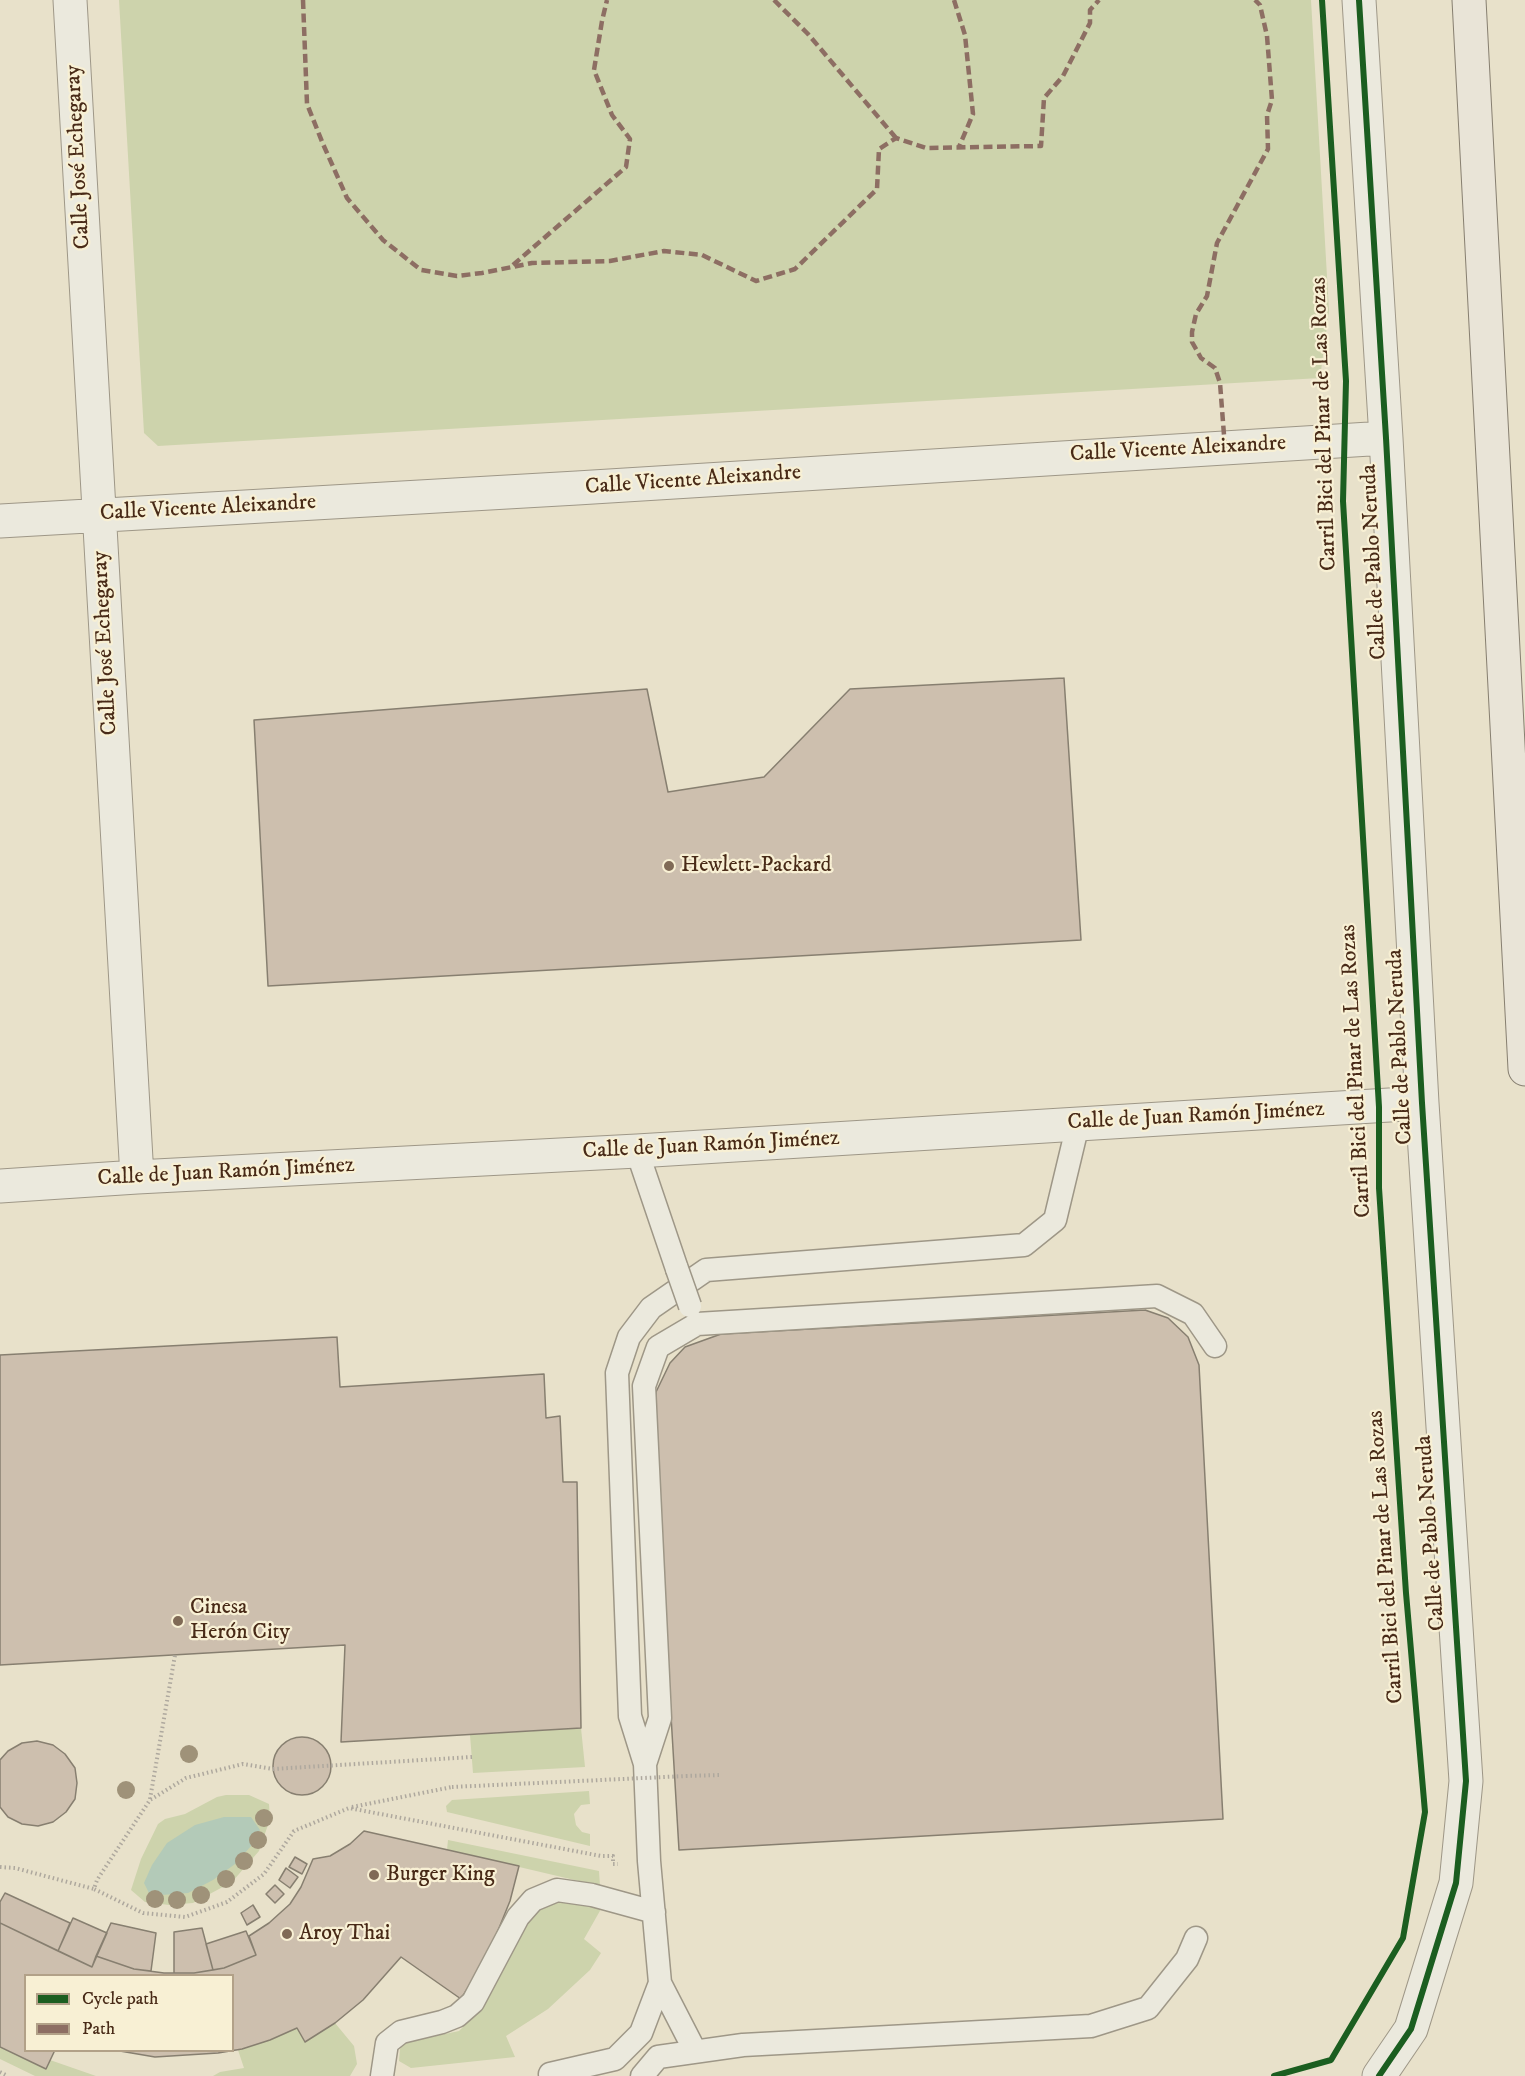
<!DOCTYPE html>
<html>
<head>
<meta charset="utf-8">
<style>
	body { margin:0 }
	#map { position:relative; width:1525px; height:2076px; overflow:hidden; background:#e8e1ca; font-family:"IM FELL DW Pica",serif }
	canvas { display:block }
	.legend { position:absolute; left:24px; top:1974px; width:210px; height:78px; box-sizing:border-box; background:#f8f0d4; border:2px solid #b2a188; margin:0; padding:8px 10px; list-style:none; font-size:18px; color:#482a17 }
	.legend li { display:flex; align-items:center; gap:12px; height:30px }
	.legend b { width:30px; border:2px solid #b2a188 }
</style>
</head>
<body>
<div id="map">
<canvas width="1525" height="2076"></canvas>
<ul class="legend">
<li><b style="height:8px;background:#1b5e20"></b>Cycle path</li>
<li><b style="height:8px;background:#8d6e63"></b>Path</li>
</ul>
</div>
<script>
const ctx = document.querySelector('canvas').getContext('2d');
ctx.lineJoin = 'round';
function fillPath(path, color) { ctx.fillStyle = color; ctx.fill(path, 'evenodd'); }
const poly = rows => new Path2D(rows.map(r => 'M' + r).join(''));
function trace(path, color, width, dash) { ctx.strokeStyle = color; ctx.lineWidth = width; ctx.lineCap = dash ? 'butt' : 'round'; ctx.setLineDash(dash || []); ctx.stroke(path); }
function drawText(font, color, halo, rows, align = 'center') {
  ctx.font = font + ' "IM FELL DW Pica",serif'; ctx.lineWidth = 4.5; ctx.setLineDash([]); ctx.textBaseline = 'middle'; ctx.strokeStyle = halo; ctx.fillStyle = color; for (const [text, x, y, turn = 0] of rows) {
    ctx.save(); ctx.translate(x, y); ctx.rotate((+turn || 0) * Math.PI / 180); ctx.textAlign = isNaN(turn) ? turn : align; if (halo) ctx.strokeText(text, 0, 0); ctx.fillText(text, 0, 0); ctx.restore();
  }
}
fillPath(poly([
	[119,0,1311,0,1329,311,1320,378,158,446,144,433],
	[581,1728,585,1767,473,1773,470,1735],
	[589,1791,590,1804,581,1805,574,1814,576,1825,582,1832,590,1834,590,1846,447,1812,446,1806,452,1800],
	[226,1795,249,1795,269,1804,270,1819,259,1851,232,1882,193,1903,169,1905,145,1902,131,1890,141,1859,158,1824,165,1819,185,1814,217,1797],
	[448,1840,599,1871,600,1886,447,1850],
	[569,1902,601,1909,584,1939,601,1953,590,1970,548,2009,506,2036,515,2057,411,2068,399,2061,400,2049,405,2039,422,2033,431,2037,459,2031,478,2012,508,1961,526,1922,537,1911,549,1904],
	[335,2023,354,2046,357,2064,350,2076,213,2076,220,2072,244,2068,238,2050,297,2028,305,2041],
	[0,2047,46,2069,50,2060,96,2076,35,2076,0,2059]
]), '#cdd3ac');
fillPath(poly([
	[224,1817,251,1817,260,1830,251,1846,235,1864,213,1880,188,1893,161,1895,149,1893,144,1883,152,1865,167,1843,195,1825]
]), '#b3cab8');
const building = poly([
	[1064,678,1081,940,268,986,254,720,647,689,668,792,764,777,850,689,1064,678],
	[1145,1310,1168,1318,1188,1337,1199,1365,1223,1819,679,1850,654,1430,656,1392,670,1363,685,1347,721,1334,1145,1310],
	[337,1337,340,1387,544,1374,546,1418,560,1416,563,1482,577,1482,581,1728,341,1742,345,1645,0,1665,0,1355,337,1337],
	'273 1766a29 29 0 1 1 58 0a29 29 0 1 1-58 0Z',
	[37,1741,53,1745,65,1754,75,1768,77,1783,75,1799,66,1812,53,1822,38,1826,22,1824,8,1817,0,1807,0,1760,8,1751,22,1743,37,1741],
	[364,1831,519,1866,510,1901,497,1933,483,1963,461,1999,401,1957,363,2000,335,2023,305,2042,297,2028,270,2040,242,2049,218,2053,155,2057,114,2050,232,2050,232,1976,26,1976,26,2050,55,2050,46,2069,0,2047,0,1923,92,1967,96,1956,134,1969,164,1973,194,1973,224,1968,256,1955,249,1936,269,1923,290,1904,301,1887,313,1859,330,1856,350,1844,364,1831],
	[295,1857,307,1864,302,1874,289,1867,295,1857],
	[286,1868,298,1877,290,1888,279,1880,286,1868],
	[275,1885,284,1894,275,1903,266,1894,275,1885],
	[5,1893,70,1923,58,1951,0,1923,0,1902,5,1893],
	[253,1905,260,1917,247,1925,241,1913,253,1905],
	[73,1918,107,1933,92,1967,58,1951,73,1918],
	[111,1923,156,1933,151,1971,134,1969,96,1956,111,1923],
	[202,1928,213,1970,194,1973,174,1973,174,1932,202,1928],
	[246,1931,256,1955,224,1968,213,1970,206,1944,246,1931]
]);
fillPath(building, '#cdbfae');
trace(building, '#877f70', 1.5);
const service = poly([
	[637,1151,677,1269],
	[645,1764,660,1718,644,1386,658,1347,697,1324,1157,1296,1193,1314,1215,1346],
	[695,2051,660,1983,649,1861,645,1764,630,1716,617,1373,629,1337,651,1308,706,1270,1024,1245,1055,1220,1078,1124],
	[550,2074,615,2059,641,2033,660,1983],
	[382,2076,387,2043,401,2032,442,2022,457,2016,473,2002,518,1917,533,1900,557,1890,592,1895,654,1912],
	[642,2076,658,2057,743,2045,1091,2026,1148,2008,1187,1959,1196,1938]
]);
const minor = poly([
	[70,0,137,1177],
	[1359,0,1386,438,1422,1103,1466,1781,1456,1883,1411,2029,1379,2076],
	[0,521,577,488,1386,438],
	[0,1186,137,1177,637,1151,1422,1103]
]);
const motorway = poly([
	[1469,0,1525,1069]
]);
trace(service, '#9e9787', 25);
trace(minor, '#9e9787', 35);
trace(motorway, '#877f70', 35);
trace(poly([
	[472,1757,273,1769,243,1764,186,1778,150,1800,97,1880,94,1889,143,1913,185,1917,227,1902,264,1874,294,1831,349,1808,601,1856,613,1856,613,1864,618,1864],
	[686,1776,721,1775],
	[150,1799,175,1655],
	[352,1807,452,1787],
	[0,1867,15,1868,94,1889],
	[0,2072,8,2076]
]), '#aea89e', 4, [1.5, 3]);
trace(service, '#ebe9dd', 22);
trace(minor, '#ebe9dd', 33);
trace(motorway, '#e9e4d7', 33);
const serviceBridge = poly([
	[677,1269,690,1306]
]);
trace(serviceBridge, '#9e9787', 25, []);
trace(poly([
	[452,1787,686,1776]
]), '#aea89e', 4, [1.5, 3]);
trace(serviceBridge, '#ebe9dd', 22);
trace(poly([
	[303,0,307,104,323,144,347,198,383,240,421,270,457,276,482,273,532,263,610,261,664,251,702,255,756,281,795,269,877,189,879,149,896,138,926,148,1041,146,1044,98,1063,76,1090,23,1090,10,1099,0],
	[774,0,808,34,896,138],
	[954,0,965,35,973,114,959,147],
	[513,265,626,167,630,139,612,115,594,70,602,21,607,0],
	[1225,448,1220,383,1215,368,1201,358,1192,342,1192,332,1196,314,1207,296,1217,243,1268,149,1267,115,1272,100,1267,36,1260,5,1255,0]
]), '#8d6e63', 4.5, [9, 4.5]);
trace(poly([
	[1359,0,1386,438,1422,1103,1466,1781,1456,1883,1411,2029,1379,2076],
	[1274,2076,1331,2060,1403,1938,1425,1812,1406,1593,1379,1188,1379,1107,1343,501,1346,381,1322,0]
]), '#1b5e20', 6);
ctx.fillStyle = '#9f9279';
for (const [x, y] of [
	[189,1754],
	[126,1790],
	[264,1818],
	[258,1840],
	[244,1861],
	[226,1879],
	[201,1895],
	[155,1899],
	[177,1900]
]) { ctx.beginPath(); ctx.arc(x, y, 9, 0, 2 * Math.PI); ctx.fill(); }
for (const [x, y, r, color] of [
	[669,866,6,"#806a56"],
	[178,1621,6,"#806a56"],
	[374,1875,6,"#806a56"],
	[287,1934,6,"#806a56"]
]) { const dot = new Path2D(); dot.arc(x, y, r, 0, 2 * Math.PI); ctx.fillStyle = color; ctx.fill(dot); trace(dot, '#f8f0d4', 2); }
drawText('22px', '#482a17', '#f8f0d4', [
	["Calle José Echegaray",79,157,-93],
	["Carril Bici del Pinar de Las Rozas",1325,424,-92],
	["Calle Vicente Aleixandre",1178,450,-3],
	["Calle Vicente Aleixandre",693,481,-4],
	["Calle Vicente Aleixandre",208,509,-3],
	["Calle de Pablo Neruda",1375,562,-93],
	["Calle José Echegaray",106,643,-93],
	["Calle de Pablo Neruda",1401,1047,-93],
	["Carril Bici del Pinar de Las Rozas",1357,1071,-93],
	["Calle de Juan Ramón Jiménez",1196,1117,-3],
	["Calle de Juan Ramón Jiménez",711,1146,-3],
	["Calle de Juan Ramón Jiménez",226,1173,-3],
	["Calle de Pablo Neruda",1432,1533,-94],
	["Carril Bici del Pinar de Las Rozas",1387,1557,-94]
]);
drawText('22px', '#482a17', '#f8f0d4', [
	["Hewlett-Packard",681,866],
	["Cinesa",190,1608],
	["Herón City",190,1633],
	["Burger King",386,1875],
	["Aroy Thai",299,1934]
], 'left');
</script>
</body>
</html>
